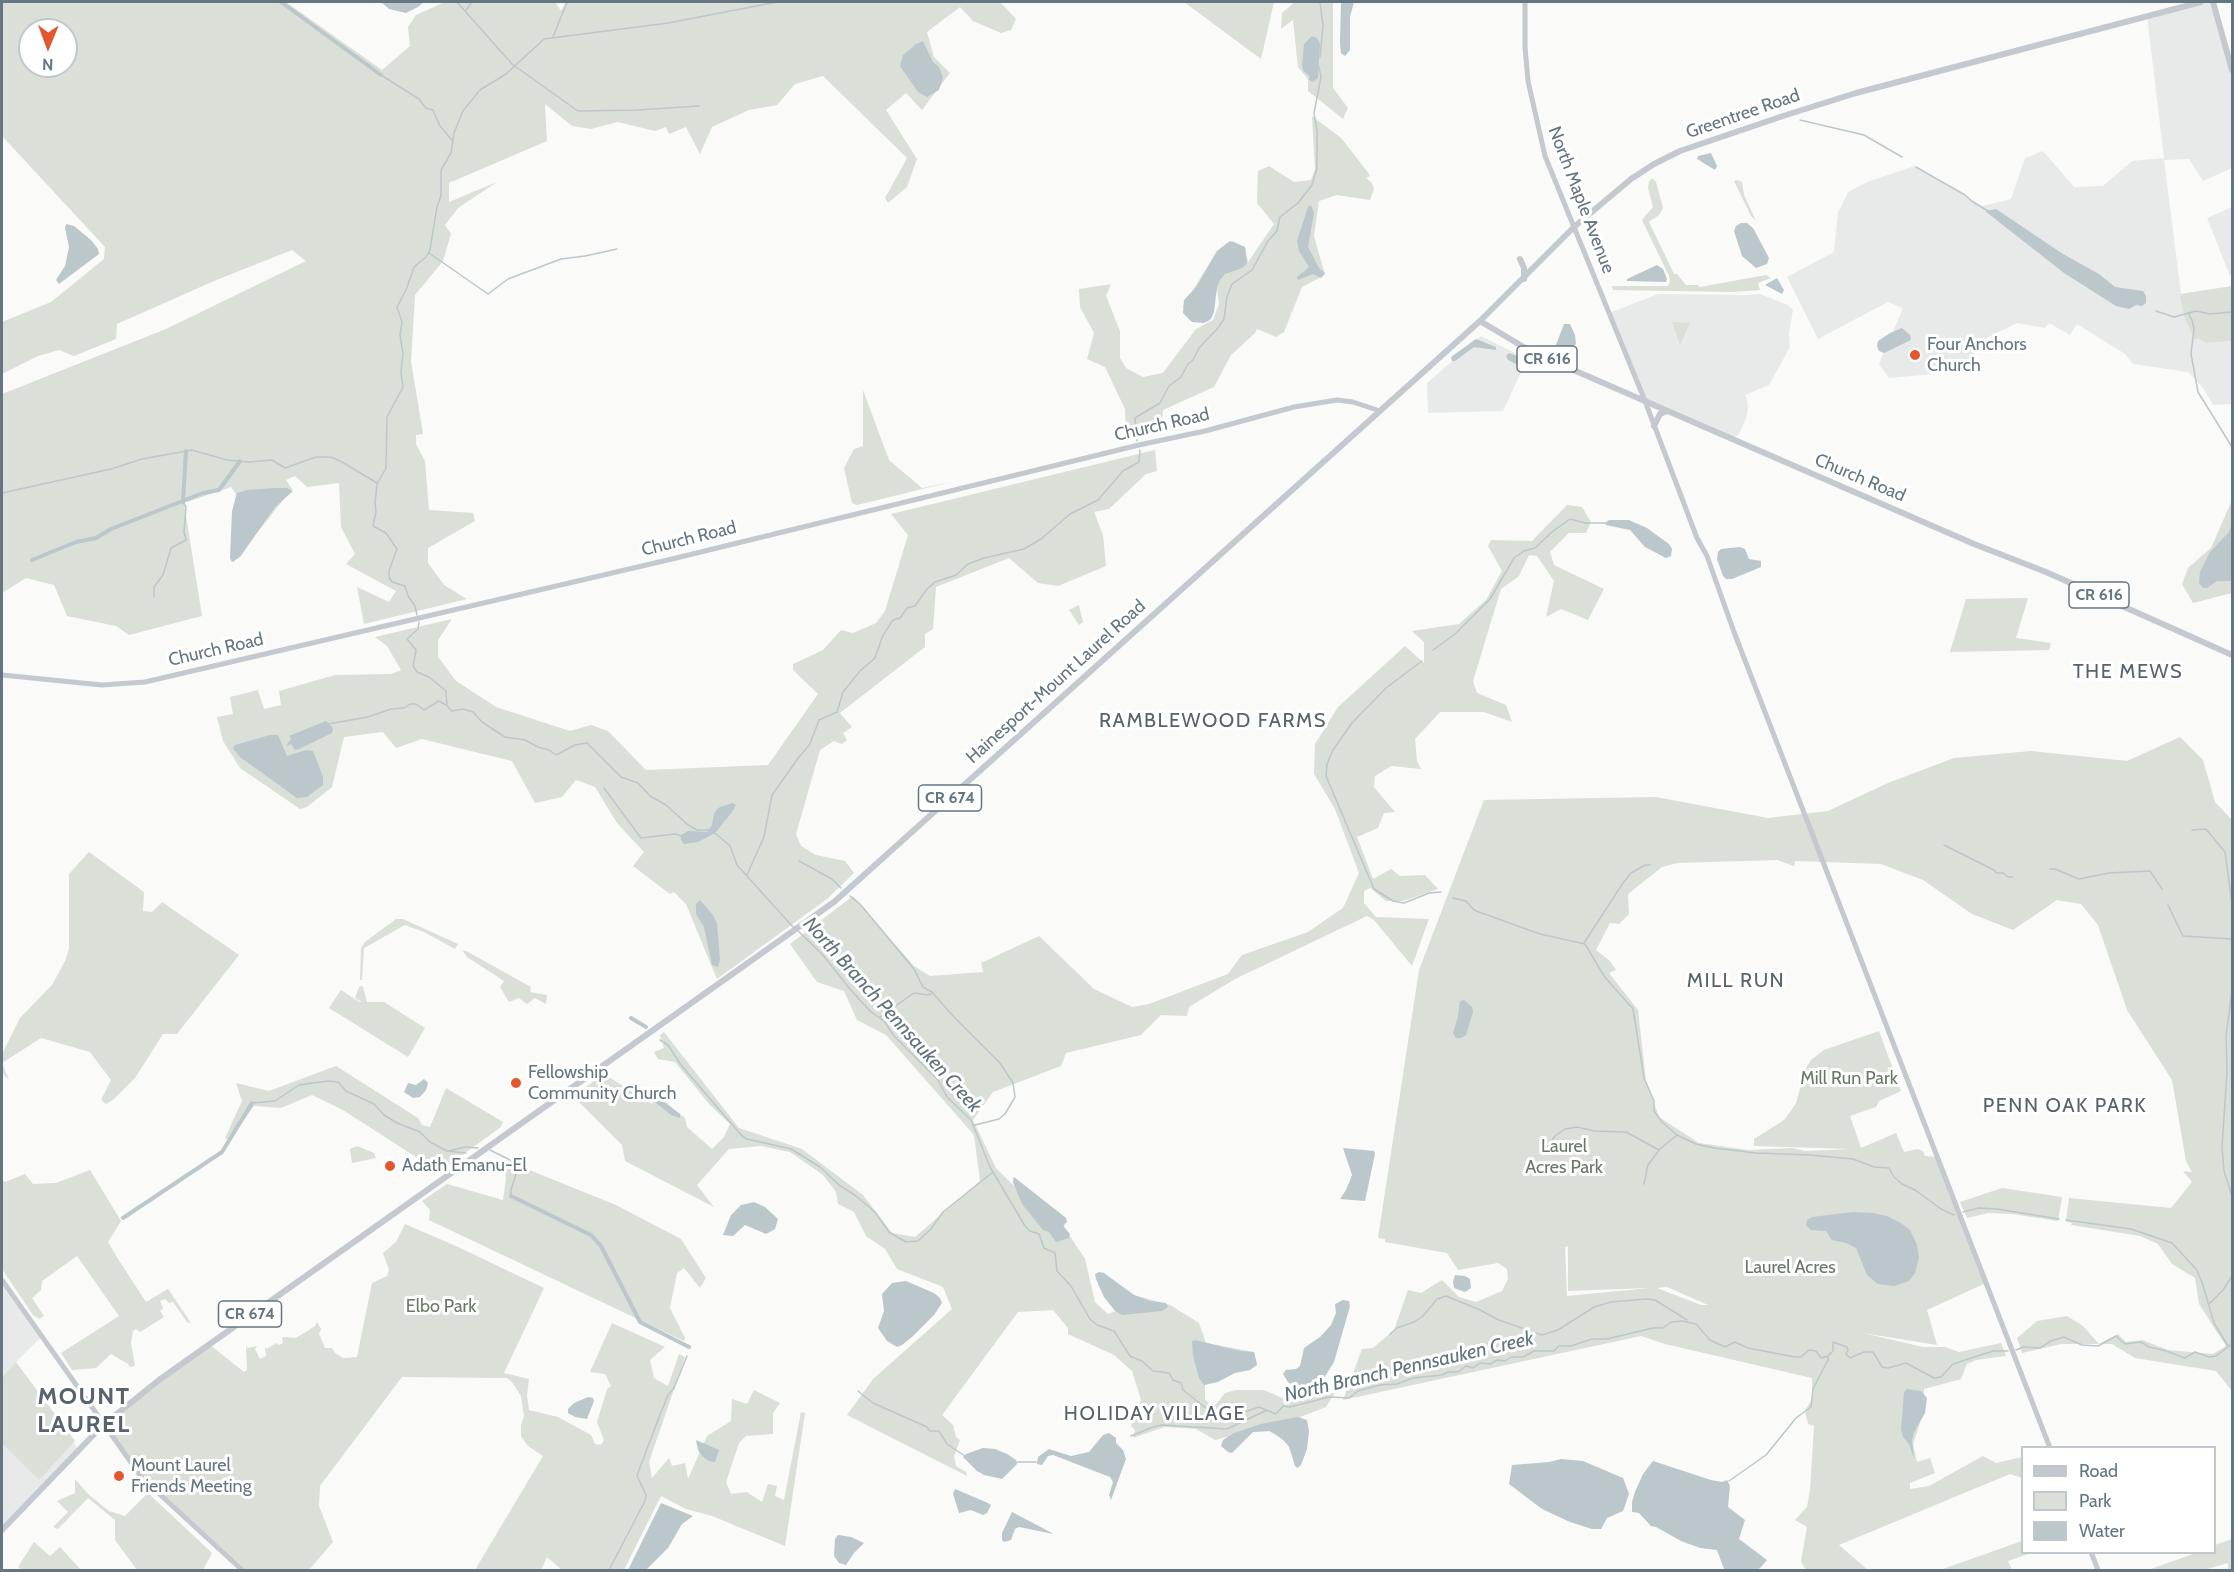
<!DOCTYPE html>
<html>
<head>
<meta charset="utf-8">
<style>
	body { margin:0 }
	#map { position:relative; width:2234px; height:1572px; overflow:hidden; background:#fafaf8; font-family:Cabin,sans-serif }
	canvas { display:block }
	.frame { position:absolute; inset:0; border:3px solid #657683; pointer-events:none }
	.legend { position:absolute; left:2021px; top:1446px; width:195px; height:108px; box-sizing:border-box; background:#fff; border:2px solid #c1c8cd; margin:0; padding:8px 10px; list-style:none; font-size:18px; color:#657683 }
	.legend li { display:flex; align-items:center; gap:12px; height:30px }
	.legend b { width:30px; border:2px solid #c1c8cd }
	.north { position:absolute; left:18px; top:18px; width:60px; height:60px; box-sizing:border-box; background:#fff; border:2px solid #c1c8cd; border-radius:50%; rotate:181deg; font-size:16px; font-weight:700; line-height:24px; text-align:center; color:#657683 }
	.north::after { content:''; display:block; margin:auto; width:21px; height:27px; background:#e4572e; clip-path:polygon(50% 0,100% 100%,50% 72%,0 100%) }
</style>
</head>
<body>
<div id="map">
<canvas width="2234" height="1572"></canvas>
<div class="frame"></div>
<ul class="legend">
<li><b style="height:8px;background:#c3c9ce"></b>Road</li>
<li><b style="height:16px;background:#dadfd7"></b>Park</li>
<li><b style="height:16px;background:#bbc7cb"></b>Water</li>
</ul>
<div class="north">N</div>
</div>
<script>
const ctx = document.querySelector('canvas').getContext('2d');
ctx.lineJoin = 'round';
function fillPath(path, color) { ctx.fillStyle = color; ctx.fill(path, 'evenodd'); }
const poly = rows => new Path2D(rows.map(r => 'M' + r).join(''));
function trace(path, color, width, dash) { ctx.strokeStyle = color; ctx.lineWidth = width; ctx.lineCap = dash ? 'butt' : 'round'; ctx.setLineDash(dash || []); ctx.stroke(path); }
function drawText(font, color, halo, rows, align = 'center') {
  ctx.font = font + ' Cabin,sans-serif'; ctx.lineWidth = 6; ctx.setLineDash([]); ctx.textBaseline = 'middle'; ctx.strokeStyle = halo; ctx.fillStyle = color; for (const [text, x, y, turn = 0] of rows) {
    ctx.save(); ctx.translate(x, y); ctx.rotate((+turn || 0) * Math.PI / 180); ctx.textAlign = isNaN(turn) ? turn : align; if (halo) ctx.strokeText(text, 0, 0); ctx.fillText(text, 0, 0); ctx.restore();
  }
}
fillPath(poly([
	[2201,2,2213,2,2232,67,2232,168,2203,181,2189,159,2164,160,2184,317,2197,338,2206,343,2232,341,2232,409,2231,404,2213,405,2203,388,2188,372,2133,364,2125,354,2077,324,2070,335,2049,323,2045,328,2017,323,1988,337,1973,355,1967,371,1889,378,1879,364,1903,308,1888,302,1818,339,1787,277,1834,252,1838,213,1848,192,1867,182,1915,166,1982,206,2011,199,2025,158,2043,151,2074,187,2103,186,2132,161,2164,158,2147,16],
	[2232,207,2232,274,2230,276,2207,218],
	[1658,294,1745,295,1760,294,1788,305,1793,310,1789,333,1790,347,1769,385,1745,395,1747,399,1748,410,1745,421,1739,434,1732,439,1645,401,1609,313],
	[1481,336,1527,359,1503,411,1428,413,1427,383],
	[2,1280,41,1337,15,1363,79,1450,2,1531]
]), '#e8e9e9');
fillPath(poly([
	[2,2,286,2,382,70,410,46,408,27,416,15,445,2,555,2,561,11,566,2,1000,2,1016,19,1011,30,1001,33,973,21,960,7,927,32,934,57,950,73,922,110,906,93,886,110,917,159,907,187,888,203,885,198,907,158,823,76,795,84,777,105,749,110,712,127,700,154,686,127,669,134,666,127,655,131,618,122,591,129,572,126,545,104,547,141,449,183,449,202,497,182,458,208,445,225,451,234,443,261,415,295,411,361,423,434,416,435,416,444,425,461,429,510,473,513,475,521,428,548,428,563,444,585,467,599,364,624,357,587,389,602,396,591,346,564,355,554,341,527,339,483,307,487,295,476,286,480,292,489,233,563,236,494,231,487,184,503,202,616,129,635,116,626,67,616,54,585,26,578,2,593,2,394,166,329,306,261,292,250,214,281,117,324,116,339,74,356,59,350,38,356,2,374,2,322,51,302,104,259,105,247,2,136],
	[30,30,66,30,66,66,30,66],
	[1184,2,1274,2,1261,59],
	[1295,2,1333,2,1333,88,1348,108,1343,119,1308,91,1308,79,1298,67,1293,20,1281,29,1282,13],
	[1312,116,1341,138,1367,171,1370,176,1366,178,1372,183,1374,189,1370,200,1337,195,1319,201,1314,236,1325,275,1302,287,1284,332,1276,337,1257,329,1255,333,1231,355,1214,387,1163,410,1161,432,1126,440,1125,409,1105,367,1087,359,1094,333,1080,307,1079,289,1111,284,1106,296,1120,331,1120,358,1126,368,1143,377,1163,373,1196,329,1213,320,1219,304,1217,289,1208,322,1189,320,1183,306,1217,251,1233,241,1245,247,1248,262,1274,224,1257,203,1258,171,1269,166,1294,182,1311,180,1315,169],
	[1652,178,1656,182,1663,208,1659,215,1649,222,1674,274,1677,274,1686,285,1698,285,1700,287,1766,275,1771,278,1758,283,1760,290,1732,292,1613,290,1612,286,1668,286,1670,282,1669,276,1642,220,1653,207,1648,188,1649,182],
	[1737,180,1742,182,1744,195,1756,221,1751,216,1734,181],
	[2232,286,2232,341,2206,343,2197,338,2195,340,2184,317,2180,294],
	[1672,322,1690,323,1680,345],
	[863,390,889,460,922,488,951,482,857,505,852,503,844,468,854,449,863,446],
	[1155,450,1157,471,1146,474,1109,509,1094,512,1103,535,1106,566,1058,586,1038,583,1009,558,936,587,933,629,925,634,925,647,840,713,852,727,843,733,847,740,842,744,834,741,820,750,796,834,801,846,816,855,845,861,854,873,827,899,717,979,686,904,674,892,670,894,633,866,644,852,617,823,595,787,576,780,562,797,535,803,512,761,422,739,396,748,383,732,344,737,332,787,307,807,300,809,240,768,223,741,217,717,233,714,230,697,258,690,264,709,281,705,279,691,335,675,391,674,401,670,387,646,375,637,452,619,438,640,438,657,456,681,496,707,570,731,591,725,608,731,646,770,768,765,818,694,793,670,793,664,823,650,841,630,853,633,876,623,885,611,908,535,891,514],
	[2232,500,2232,593,2193,603,2182,584,2188,568,2211,548],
	[1567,505,1582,507,1591,522,1586,533,1569,533,1550,552,1554,565,1604,589,1588,620,1561,609,1546,617,1554,581,1537,556,1529,555,1519,576,1501,589,1473,681,1477,693,1506,705,1512,722,1484,712,1440,712,1415,739,1417,761,1421,769,1391,766,1375,776,1374,787,1395,812,1384,813,1378,828,1357,837,1373,879,1391,869,1400,876,1425,875,1438,889,1403,901,1386,901,1370,888,1364,891,1364,903,1376,917,1429,919,1412,966,1374,920,1367,916,1235,979,1189,1007,1187,1016,1161,1015,1141,1035,1066,1053,1061,1066,993,1092,973,1120,996,1168,1014,1186,1013,1177,1066,1218,1064,1227,1085,1259,1095,1302,1108,1314,1116,1311,1098,1285,1099,1272,1134,1295,1170,1305,1199,1323,1206,1343,1254,1352,1257,1364,1205,1385,1205,1399,1213,1408,1225,1393,1236,1390,1264,1390,1287,1400,1335,1393,1326,1407,1300,1417,1299,1468,1286,1442,1269,1431,1253,1432,1230,1453,1227,1437,1215,1440,1196,1429,1164,1427,1133,1438,1135,1430,1131,1426,1141,1400,1132,1371,1114,1355,1068,1334,1068,1328,1053,1310,1018,1312,942,1415,953,1425,956,1437,960,1440,954,1456,956,1466,966,1472,967,1476,847,1415,873,1379,952,1309,943,1287,897,1269,885,1249,866,1236,854,1212,838,1204,836,1192,823,1175,790,1152,761,1146,729,1149,697,1185,714,1207,625,1161,622,1145,573,1096,604,1074,652,1104,655,1097,658,1096,685,1118,687,1127,712,1149,724,1137,730,1124,710,1105,675,1062,658,1059,654,1052,664,1048,660,1035,664,1032,739,1128,802,1149,863,1195,892,1233,915,1237,980,1181,974,1135,886,1035,857,1020,844,991,817,982,790,944,853,896,914,966,930,976,983,972,981,963,1039,936,1094,989,1132,1007,1149,1004,1228,974,1242,955,1308,932,1343,908,1359,873,1335,809,1314,774,1315,744,1338,707,1405,646,1424,663,1424,642,1412,631,1459,624,1486,600,1502,571,1488,546,1491,540,1532,541],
	[2028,598,2016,638,2051,643,2049,650,1950,652,1966,599],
	[1079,605,1083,622,1079,625,1069,610],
	[2180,737,2203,760,2215,802,2232,820,2232,1391,2216,1371,2135,1358,2112,1344,2061,1344,2022,1353,2017,1338,2037,1321,2067,1316,2083,1326,2099,1344,2118,1334,2126,1342,2142,1340,2168,1350,2213,1354,2226,1346,2199,1304,2195,1278,2172,1264,2158,1244,2140,1236,2071,1225,2072,1223,2066,1222,2069,1198,2171,1208,2192,1182,2183,1171,2192,1172,2186,1161,2172,1080,2127,1010,2098,925,2081,904,2057,900,2013,930,1972,914,1923,880,1881,864,1795,861,1794,866,1777,860,1677,863,1662,867,1628,894,1629,914,1619,924,1610,923,1596,950,1610,961,1616,970,1609,973,1638,1010,1646,1081,1659,1117,1699,1143,1748,1150,1793,1148,1805,1151,1850,1149,1754,1146,1754,1139,1784,1120,1790,1112,1796,1103,1806,1068,1811,1060,1824,1050,1879,1031,1901,1091,1879,1101,1876,1107,1850,1116,1861,1148,1896,1133,1904,1152,1917,1149,1923,1151,1925,1156,1937,1157,1986,1283,1927,1310,1937,1345,1863,1333,1923,1347,1945,1347,1959,1352,2001,1343,2006,1356,1976,1360,1967,1364,1961,1379,1924,1389,1924,1411,1913,1444,1917,1462,1930,1458,1935,1473,1910,1483,1910,1489,1929,1486,1983,1456,1996,1463,2022,1457,2022,1478,2010,1474,1839,1545,1868,1570,1806,1570,1801,1562,1807,1527,1795,1520,1807,1507,1810,1490,1814,1426,1808,1424,1805,1411,1812,1399,1812,1378,1665,1344,1641,1336,1343,1400,1362,1349,1373,1348,1394,1330,1408,1290,1421,1293,1442,1280,1459,1297,1476,1302,1502,1291,1508,1279,1507,1269,1498,1263,1458,1270,1447,1253,1385,1242,1385,1239,1378,1238,1419,970,1484,800,1656,797,1768,818,1828,811,1888,783,1954,758,2031,751,2127,761],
	[1568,1246,1568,1291,1649,1288,1567,1296,1565,1247],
	[1667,1287,1708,1305,1701,1305,1657,1288],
	[89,852,144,892,143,911,152,912,162,902,239,955,177,1034,163,1034,135,1078,114,1099,106,1104,101,1100,111,1080,90,1052,41,1038,2,1063,9,1080,2,1073,2,1054,20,1018,52,985,65,961,69,949,69,874],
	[396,919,403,919,458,944,455,949,424,932,405,925,364,948,362,980,360,980,361,948,365,942],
	[462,950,468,952,531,987,530,992,547,995,546,1004,535,998,527,1004,519,998,509,1002,500,987,504,981,467,957],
	[361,986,363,987,367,1002,384,1002,425,1028,408,1057,329,1008,341,990,359,1002,362,1002,355,998,359,987],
	[336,1066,418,1118,422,1125,430,1127,446,1088,503,1122,501,1127,439,1172,343,1110,312,1095,281,1108,254,1106,230,1140,225,1138,242,1101,236,1083,269,1091],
	[357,1146,374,1153,376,1158,352,1163,350,1149],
	[502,1159,616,1205,681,1239,706,1278,700,1288,684,1268,677,1273,670,1308,685,1338,684,1341,429,1220,430,1210,422,1201,447,1184,503,1200,506,1178],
	[90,1170,121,1221,108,1242,118,1259,146,1302,168,1289,191,1323,187,1322,173,1302,169,1303,165,1299,160,1301,163,1308,160,1311,164,1317,140,1332,136,1329,133,1331,131,1343,135,1366,130,1367,128,1364,111,1354,96,1368,72,1370,61,1353,119,1316,77,1256,42,1281,41,1290,32,1298,44,1316,39,1319,33,1315,2,1269,2,1180,5,1182,25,1174,33,1184,56,1183],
	[2002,1188,2062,1197,2058,1221,2012,1214,1988,1213,1967,1218,1960,1202],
	[405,1224,458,1247,544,1288,504,1373,529,1379,527,1395,529,1410,558,1417,591,1435,595,1444,601,1445,604,1440,597,1422,607,1389,611,1386,605,1374,590,1372,612,1323,665,1347,650,1360,654,1378,668,1386,679,1354,685,1357,649,1462,652,1478,669,1458,672,1466,685,1463,688,1479,707,1436,731,1421,732,1399,747,1404,754,1390,780,1403,773,1413,773,1434,746,1436,739,1443,726,1482,731,1494,747,1492,762,1502,768,1484,777,1486,775,1496,784,1500,801,1412,805,1413,785,1546,712,1516,686,1509,661,1496,624,1570,562,1570,547,1557,541,1570,475,1570,543,1456,528,1446,521,1436,521,1425,524,1416,521,1396,512,1382,507,1378,402,1377,320,1486,319,1506,333,1542,309,1570,243,1570,145,1482,103,1425,209,1344,244,1372,247,1370,246,1346,248,1348,257,1346,255,1349,260,1359,266,1356,265,1347,267,1349,276,1343,279,1345,283,1343,282,1337,296,1338,315,1326,317,1322,321,1329,319,1334,325,1348,332,1348,335,1353,343,1358,357,1357,372,1283,387,1276,389,1270,383,1253,396,1242],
	[16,1362,75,1441,39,1480,2,1443,2,1378],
	[75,1479,89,1495,109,1511,125,1516,148,1493,212,1553,203,1570,137,1570,115,1540,115,1520,88,1498,58,1529,53,1527,68,1512,57,1501,75,1493],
	[2232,1539,2232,1570,2228,1570,2228,1563,2204,1570,2148,1570,2196,1553,2214,1552,2215,1545],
	[2022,1541,2022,1552,2031,1553,2008,1561,2012,1570,1940,1570],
	[34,1542,50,1556,60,1547,81,1570,22,1570,18,1567]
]), '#dadfd7');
fillPath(poly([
	[381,2,424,2,418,7,406,13,389,9],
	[1341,2,1354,2,1350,17,1350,50,1345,56,1341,53,1340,43],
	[1312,36,1317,38,1320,44,1318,78,1313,82,1308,79,1310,77,1303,70,1302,66,1304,44],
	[923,41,933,62,939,67,943,77,939,90,927,97,918,92,900,66,903,55,916,44],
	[1711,153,1717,166,1715,170,1697,159,1698,156],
	[1311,205,1314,213,1308,247,1319,268,1325,273,1321,278,1313,274,1298,280,1297,277,1309,267,1299,251,1297,241,1308,207],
	[1996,209,2063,254,2099,274,2115,287,2143,291,2146,296,2146,303,2142,306,2136,305,2129,309,2116,306,2064,273,1985,211],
	[1741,223,1747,223,1753,228,1769,258,1767,264,1756,268,1742,256,1734,231,1736,226],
	[66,224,74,226,91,240,98,249,99,254,59,284,56,280,65,266,69,247,65,228],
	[1230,241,1245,247,1247,263,1242,268,1225,274,1220,280,1217,287,1214,312,1211,319,1204,323,1192,322,1183,313,1184,300,1197,286,1217,251],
	[1657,265,1663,269,1667,279,1666,282,1627,281,1627,279],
	[1777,278,1784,290,1782,294,1765,285],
	[1564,324,1570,324,1575,335,1576,344,1566,354,1554,350],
	[1902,328,1910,335,1911,340,1884,353,1879,351,1877,346,1878,341,1890,333],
	[1476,339,1496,347,1496,350,1474,347,1455,361,1452,361,1451,357],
	[1509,353,1526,359,1525,364,1520,366,1508,360,1506,356],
	[275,488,287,488,293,491,275,507,240,557,232,562,230,558,232,511,237,493,247,490],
	[1609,520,1629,520,1647,528,1669,544,1672,549,1671,556,1666,558,1645,547,1630,530,1606,525,1605,523],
	[2232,523,2232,581,2217,581,2207,588,2203,588,2199,583,2200,572,2210,552,2229,532],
	[1740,547,1745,549,1749,559,1761,561,1761,567,1732,579,1726,579,1723,576,1717,559,1718,552,1721,549],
	[326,721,333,728,332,733,299,749,295,750,291,744,286,746,291,739,289,736],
	[270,735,278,735,287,756,306,750,313,751,323,777,323,785,307,797,297,798,240,757,233,748,235,745],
	[732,803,736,805,732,812,715,833,698,842,684,844,681,840,681,835,688,831,707,832,712,825,714,814,718,808],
	[700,900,713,915,717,923,720,960,718,967,712,965,704,927,696,914,696,904],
	[1464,1000,1472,1007,1473,1012,1466,1035,1461,1038,1456,1038,1453,1033,1458,1016,1460,1001],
	[424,1079,428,1083,426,1090,420,1097,413,1098,404,1092,408,1083,416,1085],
	[657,1097,680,1114,680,1118,671,1115,655,1102,654,1099],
	[1343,1148,1374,1151,1375,1154,1365,1201,1340,1199,1346,1190,1352,1175],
	[1014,1177,1066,1218,1067,1222,1063,1226,1070,1234,1069,1238,1056,1242,1049,1232,1043,1230,1022,1204,1013,1182],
	[754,1202,765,1207,778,1219,775,1229,766,1234,745,1225,733,1236,723,1235,731,1215,741,1205],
	[1853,1212,1873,1213,1887,1216,1901,1223,1910,1230,1917,1245,1919,1258,1915,1273,1909,1281,1894,1286,1878,1284,1867,1275,1856,1248,1846,1243,1832,1240,1826,1231,1811,1230,1806,1225,1807,1220,1812,1217],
	[1099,1272,1104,1273,1134,1295,1150,1301,1166,1303,1168,1307,1162,1311,1122,1315,1115,1311,1104,1297,1096,1279,1095,1274],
	[1455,1275,1465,1276,1470,1279,1471,1288,1465,1292,1454,1288,1453,1282],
	[906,1281,934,1293,940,1298,942,1303,934,1315,913,1336,902,1345,897,1347,887,1341,878,1328,884,1311,882,1294,892,1283],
	[1343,1300,1349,1301,1350,1306,1334,1362,1319,1386,1309,1392,1302,1392,1288,1382,1283,1374,1286,1370,1296,1369,1300,1366,1304,1348,1320,1337,1331,1325,1336,1313,1335,1304],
	[1195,1340,1240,1351,1254,1352,1257,1365,1250,1370,1235,1373,1218,1382,1204,1385,1199,1378,1193,1356,1192,1341],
	[1907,1389,1921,1391,1927,1398,1925,1413,1914,1432,1912,1440,1914,1459,1909,1444,1903,1437,1901,1429,1904,1392],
	[588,1397,593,1398,594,1401,587,1419,575,1417,568,1413,568,1409,574,1403],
	[1298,1417,1307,1420,1309,1431,1307,1449,1301,1465,1297,1468,1295,1466,1289,1446,1280,1437,1270,1431,1253,1432,1232,1453,1228,1452,1221,1446,1223,1440,1234,1433,1261,1424],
	[1109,1433,1116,1438,1116,1443,1123,1450,1126,1459,1111,1500,1109,1495,1113,1482,1110,1477,1053,1455,1048,1456,1042,1465,1037,1464,1038,1457,1049,1449,1071,1456,1089,1452,1103,1435],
	[696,1440,719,1450,715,1462,709,1461,702,1456,698,1450],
	[983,1448,995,1449,1007,1454,1016,1460,1017,1464,1002,1479,984,1475,977,1471,963,1457,966,1454],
	[1561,1459,1583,1461,1623,1478,1629,1494,1623,1511,1607,1518,1601,1529,1592,1529,1570,1522,1542,1509,1509,1484,1512,1465,1549,1462],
	[1653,1461,1711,1480,1722,1482,1727,1480,1730,1486,1728,1507,1745,1520,1739,1539,1767,1560,1761,1567,1757,1570,1724,1569,1717,1550,1700,1548,1681,1541,1656,1527,1651,1526,1639,1513,1632,1512,1632,1502,1635,1492,1643,1474],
	[955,1489,988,1503,991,1505,987,1513,983,1515,971,1510,959,1513,953,1494],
	[661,1503,693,1516,682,1524,668,1548,646,1570,628,1570],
	[1012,1512,1052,1533,1053,1534,1019,1527,1015,1529,1011,1540,1004,1542,1002,1540,1002,1533],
	[838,1535,851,1537,864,1543,854,1553,846,1565,839,1563,834,1556,835,1539]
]), '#bbc7cb');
trace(poly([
	[457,2,512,64,578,111,637,110,699,106],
	[466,10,472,2],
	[553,37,567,2],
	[1320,57,1323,26,1320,2],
	[381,75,419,99,426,108,433,110,440,126,452,140],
	[1800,120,1864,135,1902,157],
	[1916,167,1965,195,1973,202,1988,211],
	[429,253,488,294,508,279,561,259,585,256,617,249],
	[2156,311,2174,317,2196,311,2210,314,2232,312],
	[2188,313,2192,320,2194,329,2191,354,2198,392,2232,447],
	[1137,441,1135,418,1160,403,1169,386,1181,377,1188,364,1193,360,1199,348,1218,328,1224,319,1227,297,1232,284,1252,270,1268,241,1277,231,1280,217,1298,203,1312,185,1317,168,1317,131,1314,113,1321,77,1319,67],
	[2,493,111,469,142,459,192,450,227,460,249,462,272,460,285,468,316,457,331,457,342,462,377,483],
	[154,597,154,587,163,575,171,548,186,540,184,532,186,507,183,502],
	[417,615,415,606,408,596,405,586,392,582,389,577,389,571,397,549,386,533,373,526,376,512,375,503,377,484,386,468,387,417,403,387,401,373,403,353,400,335,402,322,397,307,406,290,414,267,426,257,430,250,437,207,441,196,441,170,451,153,454,133,463,111,480,90,506,74,544,39,668,23,777,2],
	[419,622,418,629,407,639,416,650,413,666,417,672,429,677,446,691,447,706,452,711,463,709,473,712,482,722,505,737,525,740,538,747,549,750,556,755,575,745,587,743,621,777,638,783,650,796,666,805,688,825,697,830,708,830],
	[1433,650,1455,634,1490,599,1514,558,1524,551,1535,548,1552,532,1570,519,1585,523,1606,523],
	[1422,661,1386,688,1352,723,1333,750,1327,764,1326,776,1374,889,1393,901,1404,903,1429,893,1441,892],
	[328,724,368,717,391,709,404,708,410,704,416,704,424,710,439,701,446,705],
	[604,788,641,838,675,834,682,836],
	[2192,830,2206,829,2225,852,2232,904],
	[715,833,730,846,737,865,793,927],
	[1944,845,1994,870,1996,873,2003,873,2008,877,2013,877],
	[799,861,832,879,841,888],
	[2050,869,2055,869,2079,879,2109,873,2150,871,2162,889],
	[747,875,764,837,772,795,799,757,810,744,819,720,837,712,843,692,860,671,875,658,883,635,893,620,900,618,907,608,915,606,927,589,935,582,956,575,968,564,984,558,1024,549,1041,539,1070,514,1098,500,1123,471,1139,462,1140,450],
	[850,896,860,904,914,969,923,987,932,992,953,1016,1000,1063,1013,1083,1015,1097,1005,1114,999,1119,975,1125],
	[1453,898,1466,901,1474,910,1479,912,1540,934,1585,944,1604,976,1633,1009,1644,1078,1654,1101,1654,1111,1662,1122,1677,1135,1696,1144,1714,1148,1756,1153,1810,1155,1853,1159,1874,1167,1889,1168,1894,1177,1902,1184,1915,1190,1941,1209,1954,1215],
	[2168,905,2183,936,2232,939],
	[797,930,822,954,850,989,870,1011,884,1021,894,1036,938,1080,947,1097,971,1120,990,1167,1025,1226,1030,1231,1039,1234,1044,1248,1055,1253,1057,1271,1071,1286,1090,1319,1097,1325,1114,1331,1130,1356,1142,1361,1153,1371,1169,1373,1173,1380,1181,1383,1183,1390,1207,1409,1232,1416,1259,1407,1276,1414,1283,1406,1290,1407,1329,1397,1349,1398,1358,1391,1380,1385,1397,1384,1413,1378,1442,1375,1448,1372,1458,1372,1466,1366,1473,1368,1480,1363,1490,1364,1497,1360,1505,1361,1511,1357,1523,1357,1534,1351,1554,1351,1559,1346,1571,1346,1592,1339,1607,1339,1653,1328,1663,1328,1671,1322,1682,1321,1696,1324,1710,1340,1725,1347,1735,1342,1748,1348,1795,1357,1801,1357,1809,1350,1816,1351,1821,1358,1828,1356],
	[1584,943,1623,883,1631,873,1645,865,1650,865],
	[2232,991,2226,1036,2227,1072,2222,1147,2224,1171,2232,1196],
	[880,1017,914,993,928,995,933,993],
	[660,1040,668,1045,681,1065,742,1136,747,1139,791,1149,820,1167,839,1185,856,1196,875,1212,889,1232,906,1242,918,1241,931,1229,943,1212,993,1172],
	[252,1103,275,1101,299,1085,328,1081,338,1082,346,1091,374,1104,384,1115,397,1123,420,1132,430,1142,447,1151,466,1153],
	[490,1150,510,1160,516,1166,516,1174,511,1190,511,1196],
	[449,1151,465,1147,478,1148],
	[1544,1153,1555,1136,1565,1129,1577,1127,1594,1131,1626,1132,1659,1150],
	[1644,1184,1648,1165,1660,1149,1677,1135],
	[1963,1212,1979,1208,1997,1209,2059,1219],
	[2066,1220,2131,1229,2172,1243,2196,1269,2202,1282,2214,1323,2228,1346],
	[2209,1304,2223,1290,2232,1276],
	[1390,1334,1397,1328,1414,1322,1423,1316,1437,1299,1446,1296,1478,1309,1499,1320,1542,1335,1558,1330,1594,1307,1611,1302,1646,1299,1655,1300,1687,1320],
	[2016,1350,2024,1347,2040,1348,2051,1341,2064,1337,2082,1345,2098,1346,2116,1336,2125,1344,2141,1342,2149,1347,2163,1350,2185,1358,2195,1352,2209,1357,2216,1356,2232,1344],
	[858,1391,873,1403,927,1427,930,1431,939,1431,947,1444,965,1456],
	[1131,1436,1153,1427,1162,1425,1227,1429,1267,1410],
	[1017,1462,1036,1462],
	[1729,1481,1766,1455,1796,1418,1811,1407,1813,1389,1828,1360,1828,1356,1833,1351,1833,1342,1847,1347,1848,1350,1846,1354,1850,1358,1864,1352,1873,1352,1882,1367,1888,1368,1906,1363,1934,1378,1941,1377,1953,1364,1993,1351,2008,1351],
	[609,1570,645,1501,646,1495,637,1476,639,1470,658,1420,668,1395,674,1388,687,1356]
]), '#bbc7cb', 1.5);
trace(poly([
	[281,2,381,75],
	[183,502,186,451],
	[32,560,76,542,96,538,111,529,203,493,219,490,240,461],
	[631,1018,646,1027],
	[511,1196,591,1235,601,1246,640,1322,689,1347],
	[123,1218,222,1152,252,1103]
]), '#bbc7cb', 4);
trace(poly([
	[1525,2,1525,47,1528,81,1545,156,1645,401,1697,538,1707,556,1734,632,2050,1448],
	[2,675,102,685,145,682,672,559,1139,445,1205,431,1294,407,1337,400,1353,402,1380,411],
	[2,1280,142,1478,242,1570],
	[2091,1552,2098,1570]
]), '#c3c9ce', 5);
trace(poly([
	[2213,2,2232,70],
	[1520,259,1524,268,1524,279],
	[1480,321,1532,352,1974,544,2046,572,2232,655],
	[1654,426,1660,414,1667,411],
	[2,1530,103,1425,159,1380,834,902,1480,321,1574,227,1631,179,1654,164,1680,151,1783,116,1856,93,2201,2]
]), '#c3c9ce', 6);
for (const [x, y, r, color] of [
	[1915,355,6,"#e4572e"],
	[516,1083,6,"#e4572e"],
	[390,1166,6,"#e4572e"],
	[119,1476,6,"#e4572e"]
]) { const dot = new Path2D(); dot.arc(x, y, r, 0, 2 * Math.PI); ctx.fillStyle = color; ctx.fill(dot); trace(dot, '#fff', 2); }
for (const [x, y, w] of [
	[1547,359,60],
	[2099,595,60],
	[950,798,63],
	[250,1314,63]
]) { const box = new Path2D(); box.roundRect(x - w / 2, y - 13, w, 26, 4.5); ctx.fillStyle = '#fff'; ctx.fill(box); trace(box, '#657683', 1.5); }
drawText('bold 16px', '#657683', null, [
	["CR 616",1547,359],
	["CR 616",2099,595],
	["CR 674",950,798],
	["CR 674",250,1314]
]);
drawText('18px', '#657683', '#fff', [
	["Greentree Road",1743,114,-19],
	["North Maple Avenue",1581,200,69],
	["Church Road",1162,425,-13],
	["Church Road",1860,478,23],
	["Church Road",689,539,-14],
	["Church Road",216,650,-13],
	["Hainesport-Mount Laurel Road",1056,682,-42]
]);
drawText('18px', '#657683', '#fff', [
	["Four Anchors",1927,345],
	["Church",1927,366],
	["Fellowship",528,1073],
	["Community Church",528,1094],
	["Adath Emanu-El",402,1166],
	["Mount Laurel",131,1466],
	["Friends Meeting",131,1487]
], 'left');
drawText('18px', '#687a64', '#fff', [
	["Mill Run Park",1849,1079],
	["Laurel",1564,1147],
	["Acres Park",1564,1168],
	["Laurel Acres",1790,1268],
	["Elbo Park",441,1307]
]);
ctx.letterSpacing = '1.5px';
drawText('20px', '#57646e', '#fff', [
	["THE MEWS",2128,672],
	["RAMBLEWOOD FARMS",1213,721],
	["MILL RUN",1736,981],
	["PENN OAK PARK",2065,1106],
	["HOLIDAY VILLAGE",1155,1414]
]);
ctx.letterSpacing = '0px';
drawText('italic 20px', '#60757c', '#fff', [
	["North Branch Pennsauken Creek",892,1015,48],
	["North Branch Pennsauken Creek",1409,1367,-13]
]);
ctx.letterSpacing = '1.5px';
drawText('bold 24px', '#57646e', '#fff', [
	["MOUNT",84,1397],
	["LAUREL",84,1425]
]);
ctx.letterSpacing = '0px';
</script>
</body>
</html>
